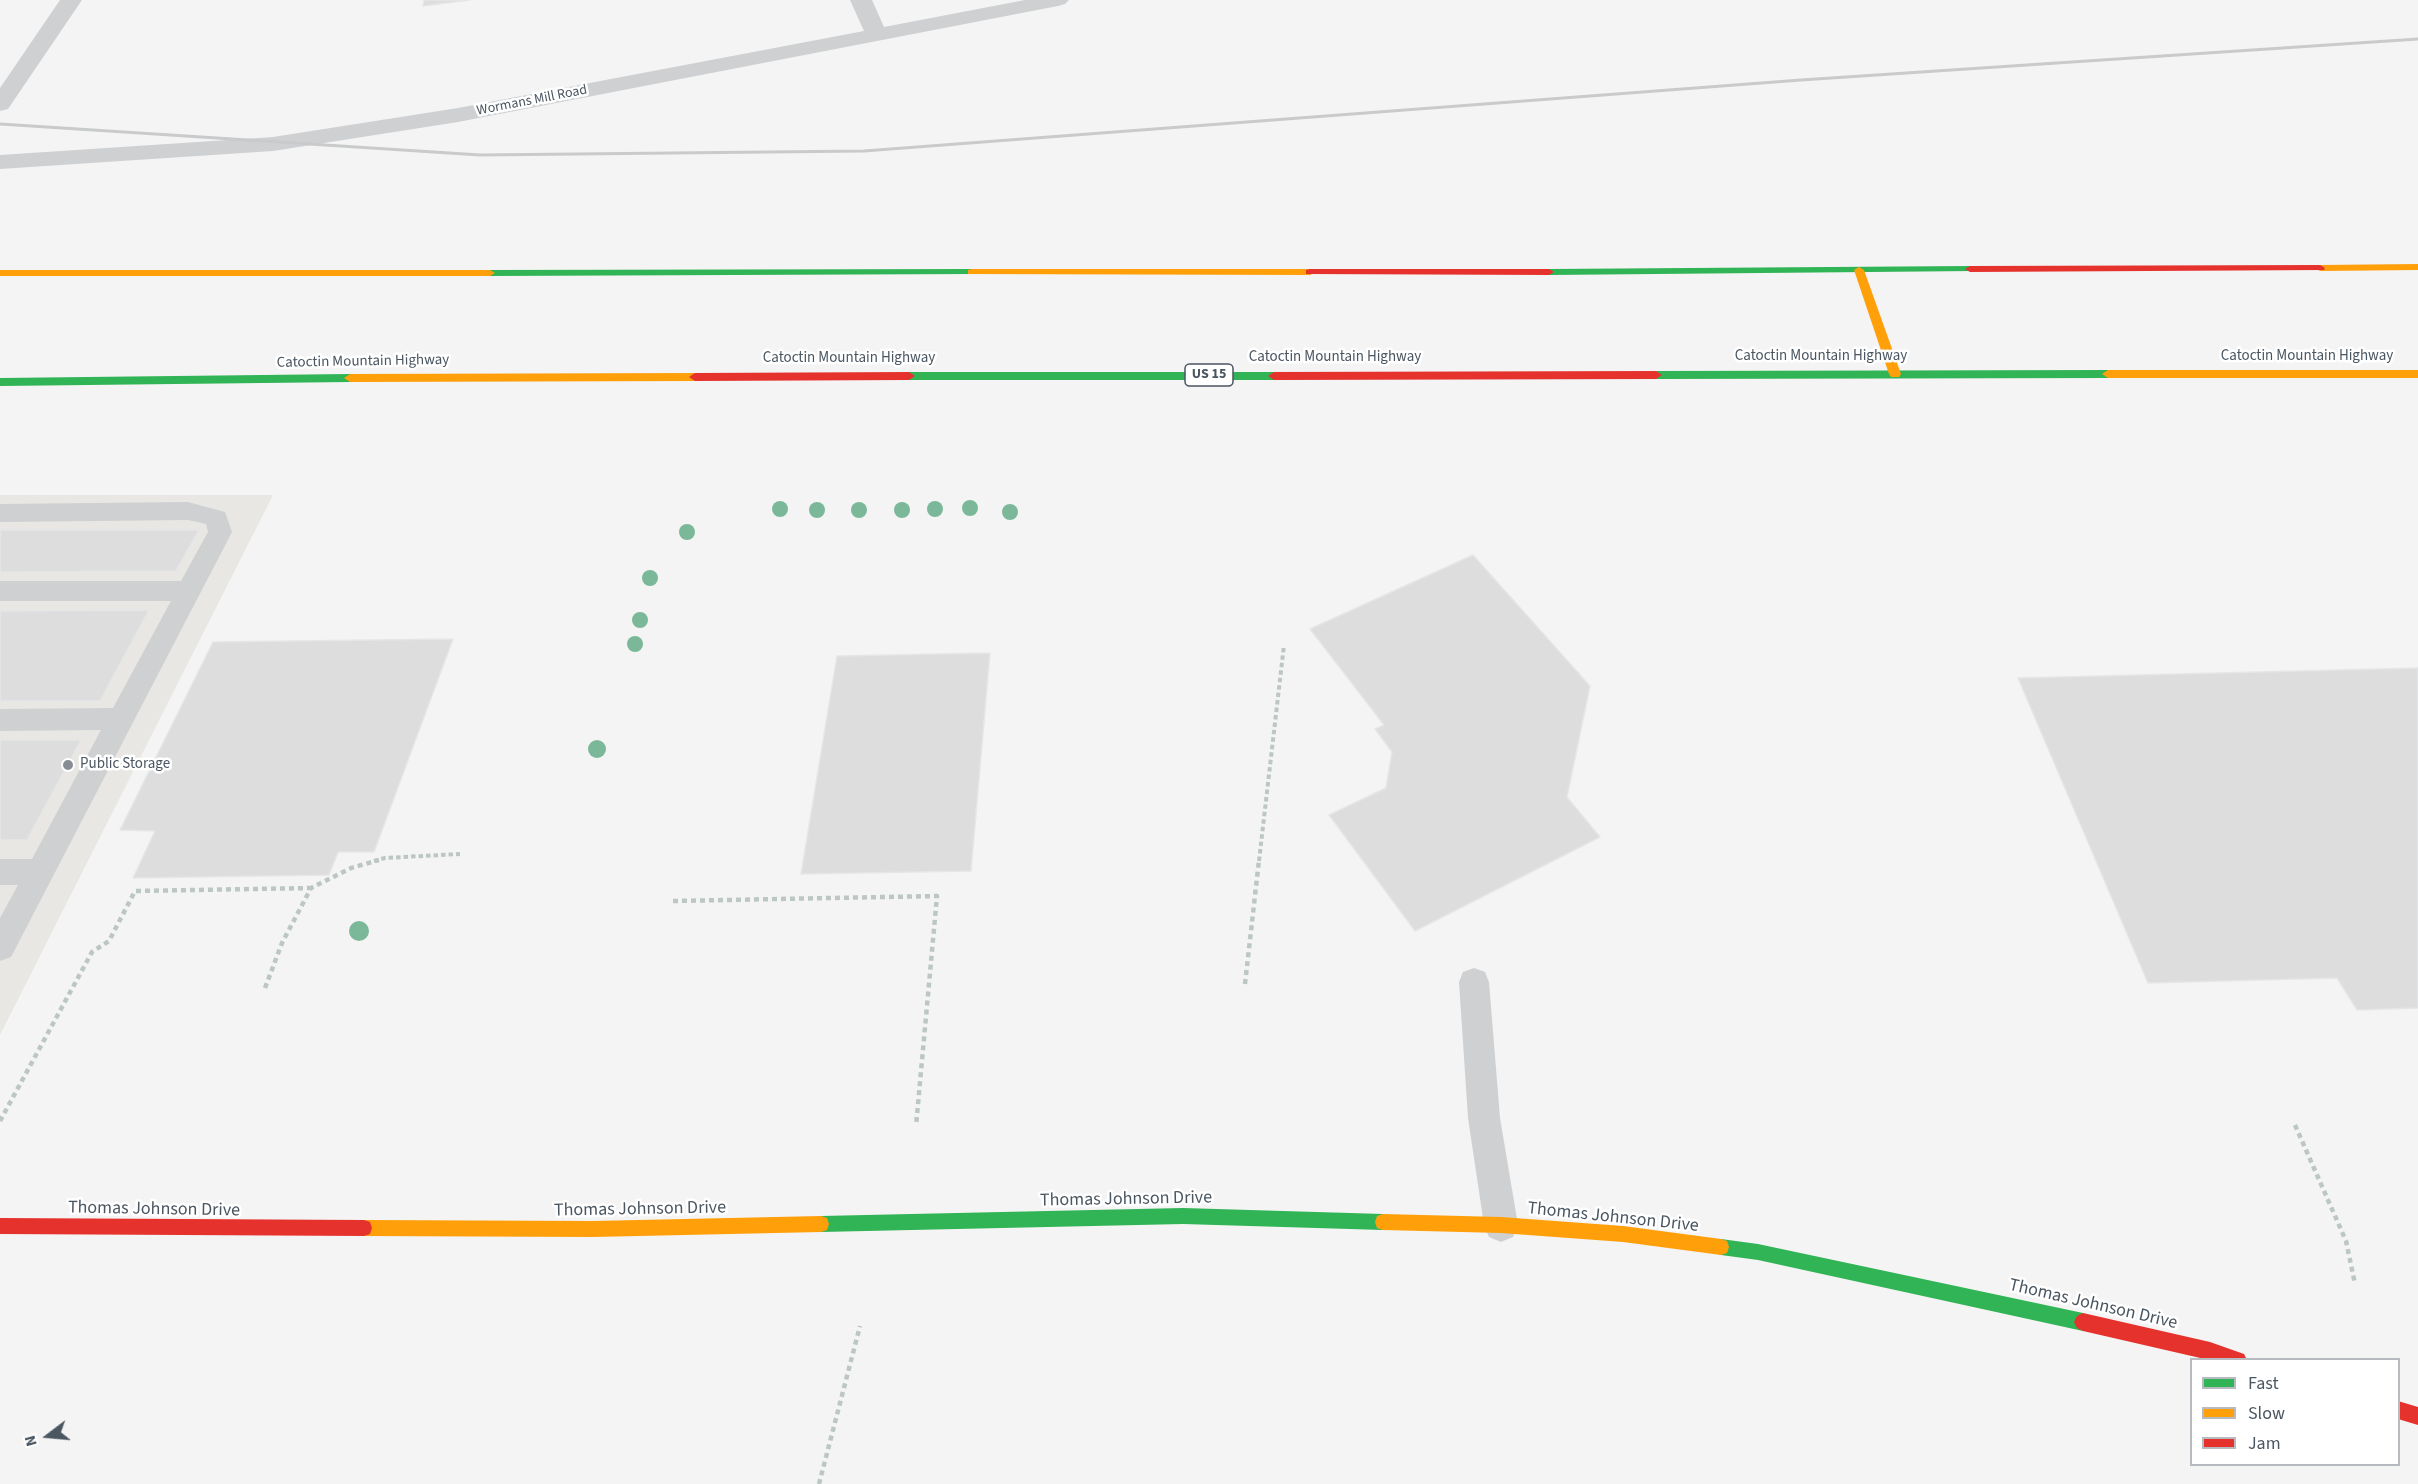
<!DOCTYPE html>
<html>
<head>
<meta charset="utf-8">
<style>
	body { margin:0 }
	#map { position:relative; width:2418px; height:1484px; overflow:hidden; background:#f4f4f4; font-family:"Source Sans 3",sans-serif }
	canvas { display:block }
	.legend { position:absolute; left:2190px; top:1358px; width:210px; height:108px; box-sizing:border-box; background:#fff; border:2px solid #b7bbc0; margin:0; padding:8px 10px; list-style:none; font-size:18px; color:#4a5661 }
	.legend li { display:flex; align-items:center; gap:12px; height:30px }
	.legend b { width:30px; border:2px solid #b7bbc0 }
	.north { position:absolute; left:18px; top:1406px; width:60px; height:60px; -webkit-text-stroke:4px #fff; paint-order:stroke; rotate:254deg; font-size:16px; font-weight:700; line-height:24px; text-align:center; color:#4a5661 }
	.north::after { content:''; display:block; margin:auto; width:21px; height:27px; background:#4a5661; clip-path:polygon(50% 0,100% 100%,50% 72%,0 100%) }
</style>
</head>
<body>
<div id="map">
<canvas width="2418" height="1484"></canvas>
<ul class="legend">
<li><b style="height:8px;background:#30b455"></b>Fast</li>
<li><b style="height:8px;background:#ff9f0a"></b>Slow</li>
<li><b style="height:8px;background:#e5322d"></b>Jam</li>
</ul>
<div class="north">N</div>
</div>
<script>
const ctx = document.querySelector('canvas').getContext('2d');
ctx.lineJoin = 'round';
function fillPath(path, color) { ctx.fillStyle = color; ctx.fill(path, 'evenodd'); }
const poly = rows => new Path2D(rows.map(r => 'M' + r).join(''));
function trace(path, color, width, dash) { ctx.strokeStyle = color; ctx.lineWidth = width; ctx.lineCap = dash ? 'butt' : 'round'; ctx.setLineDash(dash || []); ctx.stroke(path); }
function drawText(font, color, halo, rows, align = 'center') {
  ctx.font = font + ' "Source Sans 3",sans-serif'; ctx.lineWidth = 5; ctx.setLineDash([]); ctx.textBaseline = 'middle'; ctx.strokeStyle = halo; ctx.fillStyle = color; for (const [text, x, y, turn = 0] of rows) {
    ctx.save(); ctx.translate(x, y); ctx.rotate((+turn || 0) * Math.PI / 180); ctx.textAlign = isNaN(turn) ? turn : align; if (halo) ctx.strokeText(text, 0, 0); ctx.fillText(text, 0, 0); ctx.restore();
  }
}
fillPath(poly([
	[0,495,273,495,0,1035]
]), '#e8e7e3');
const building = poly([
	[424,0,470,0,423,6,424,0],
	[0,530,199,530,176,571,0,572,0,530],
	[1473,555,1590,686,1567,797,1600,837,1415,931,1329,815,1386,788,1392,752,1375,729,1384,725,1310,629,1473,555],
	[149,610,100,701,0,701,0,611,149,610],
	[453,639,374,852,338,852,329,875,133,878,155,831,120,830,213,642,453,639],
	[990,653,971,871,801,874,837,656,990,653],
	[2418,668,2418,1008,2357,1010,2337,978,2148,983,2018,678,2418,668],
	[0,740,81,740,27,840,0,840,0,740]
]);
fillPath(building, '#ddddde');
trace(building, '#e5e6e7', 1.5);
trace(poly([
	[374,861,385,858,460,854],
	[1259,861,1284,645]
]), '#bcc7c4', 4, [4.5, 3]);
trace(poly([
	[673,901,937,896,916,1126],
	[1245,984,1259,860],
	[265,988,282,943,311,888,351,868,379,860],
	[0,1121,92,952,109,941,135,891,311,888],
	[2295,1125,2346,1241,2355,1284],
	[819,1484,860,1326]
]), '#bcc7c4', 4.5, [5, 4]);
fillPath(poly([
	[188,502,225,512,232,532,11,957,0,961,0,918,18,885,0,885,0,859,32,859,101,730,0,731,0,709,113,708,171,601,0,601,0,581,181,581,208,532,206,524,188,520,0,522,0,504,188,502],
	[1474,968,1485,972,1489,982,1500,1118,1518,1225,1513,1237,1501,1242,1489,1237,1484,1225,1468,1118,1459,982,1463,972,1474,968]
]), '#ced0d2');
fillPath(poly([
	[60,0,82,0,8,109,0,111,0,88,60,0],
	[850,0,872,0,884,27,1025,0,1069,0,1065,4,1058,6,458,122,273,151,0,169,0,155,273,137,458,108,864,31,850,0]
]), '#ced0d2');
fillPath(poly([
	[1970,266,1974,267,1974,271,1549,275,1544,272,1549,269,1970,266],
	[972,269,976,270,976,274,490,276,485,273,490,270,972,269],
	[2108,370,2114,374,2108,378,1656,379,1650,375,1656,371,2108,370],
	[909,372,1274,372,1280,376,1274,380,909,380,903,376,909,372],
	[350,374,356,378,350,382,0,386,0,378,350,374],
	[1183,1208,1383,1214,1389,1216,1391,1222,1389,1228,1383,1230,1183,1224,821,1232,815,1230,813,1224,815,1218,821,1216,1183,1208],
	[1721,1239,1758,1244,2083,1313,2089,1316,2092,1322,2089,1328,2083,1331,1758,1260,1721,1255,1715,1253,1713,1247,1715,1241,1721,1239]
]), '#30b455');
fillPath(poly([
	[2418,264,2418,270,2320,271,2315,268,2320,265,2418,264],
	[1859,267,1864,270,1901,374,1899,377,1891,377,1889,374,1854,270,1859,267],
	[972,269,1310,269,1315,272,1310,275,968,274,968,270,972,269],
	[0,270,490,270,495,273,490,276,0,276,0,270],
	[2108,370,2418,370,2418,378,2108,378,2102,374,2108,370],
	[695,373,701,377,695,381,350,382,344,378,350,374,695,373],
	[1383,1214,1501,1217,1623,1226,1721,1239,1727,1241,1729,1247,1727,1253,1721,1255,1623,1242,1501,1233,1383,1230,1377,1228,1375,1222,1377,1216,1383,1214],
	[821,1216,827,1218,829,1224,827,1230,821,1232,593,1237,364,1236,358,1234,356,1228,358,1222,364,1220,593,1221,821,1216]
]), '#ff9f0a');
fillPath(poly([
	[2320,265,2325,268,2324,270,1970,272,1965,269,1970,266,2320,265],
	[1310,269,1549,269,1554,272,1549,275,1306,274,1306,270,1310,269],
	[1656,371,1662,375,1656,379,1274,380,1268,376,1274,372,1656,371],
	[909,372,915,376,909,380,695,381,689,377,695,373,909,372],
	[0,1218,364,1220,370,1222,372,1228,370,1234,364,1236,0,1234,0,1218],
	[2083,1313,2210,1342,2244,1354,2247,1360,2209,1360,2083,1331,2077,1328,2074,1322,2077,1316,2083,1313],
	[2398,1401,2418,1407,2418,1425,2398,1419,2398,1401]
]), '#e5322d');
trace(poly([
	[0,124,480,155,864,151,1801,80,2418,39]
]), '#c9cacc', 3);
ctx.fillStyle = '#7ab899';
for (const [x, y, r] of [
	[970,508,8],
	[780,509,8],
	[935,509,8],
	[817,510,8],
	[859,510,8],
	[902,510,8],
	[1010,512,8],
	[687,532,8],
	[650,578,8],
	[640,620,8],
	[635,644,8],
	[597,749,9],
	[359,931,10]
]) { ctx.beginPath(); ctx.arc(x, y, r, 0, 2 * Math.PI); ctx.fill(); }
for (const [x, y, r, color] of [
	[68,765,6,"#868d94"]
]) { const dot = new Path2D(); dot.arc(x, y, r, 0, 2 * Math.PI); ctx.fillStyle = color; ctx.fill(dot); trace(dot, '#fff', 2); }
drawText('14px', '#4a5661', '#fff', [
	["Wormans Mill Road",532,101,-11]
]);
for (const [x, y, w] of [
	[1209,375,48]
]) { const box = new Path2D(); box.roundRect(x - w / 2, y - 11, w, 22, 4.5); ctx.fillStyle = '#fff'; ctx.fill(box); trace(box, '#4a5661', 1.5); }
drawText('bold 14px', '#4a5661', null, [
	["US 15",1209,375]
]);
drawText('15px', '#4a5661', '#fff', [
	["Catoctin Mountain Highway",1821,357],
	["Catoctin Mountain Highway",2307,357],
	["Catoctin Mountain Highway",1335,358],
	["Catoctin Mountain Highway",849,359],
	["Catoctin Mountain Highway",363,362,-1]
]);
drawText('15px', '#4a5661', '#fff', [
	["Public Storage",80,765]
], 'left');
drawText('18px', '#4a5661', '#fff', [
	["Thomas Johnson Drive",1126,1200,-1],
	["Thomas Johnson Drive",154,1210,1],
	["Thomas Johnson Drive",640,1210,-1],
	["Thomas Johnson Drive",1613,1218,6],
	["Thomas Johnson Drive",2093,1305,13]
]);
</script>
</body>
</html>
